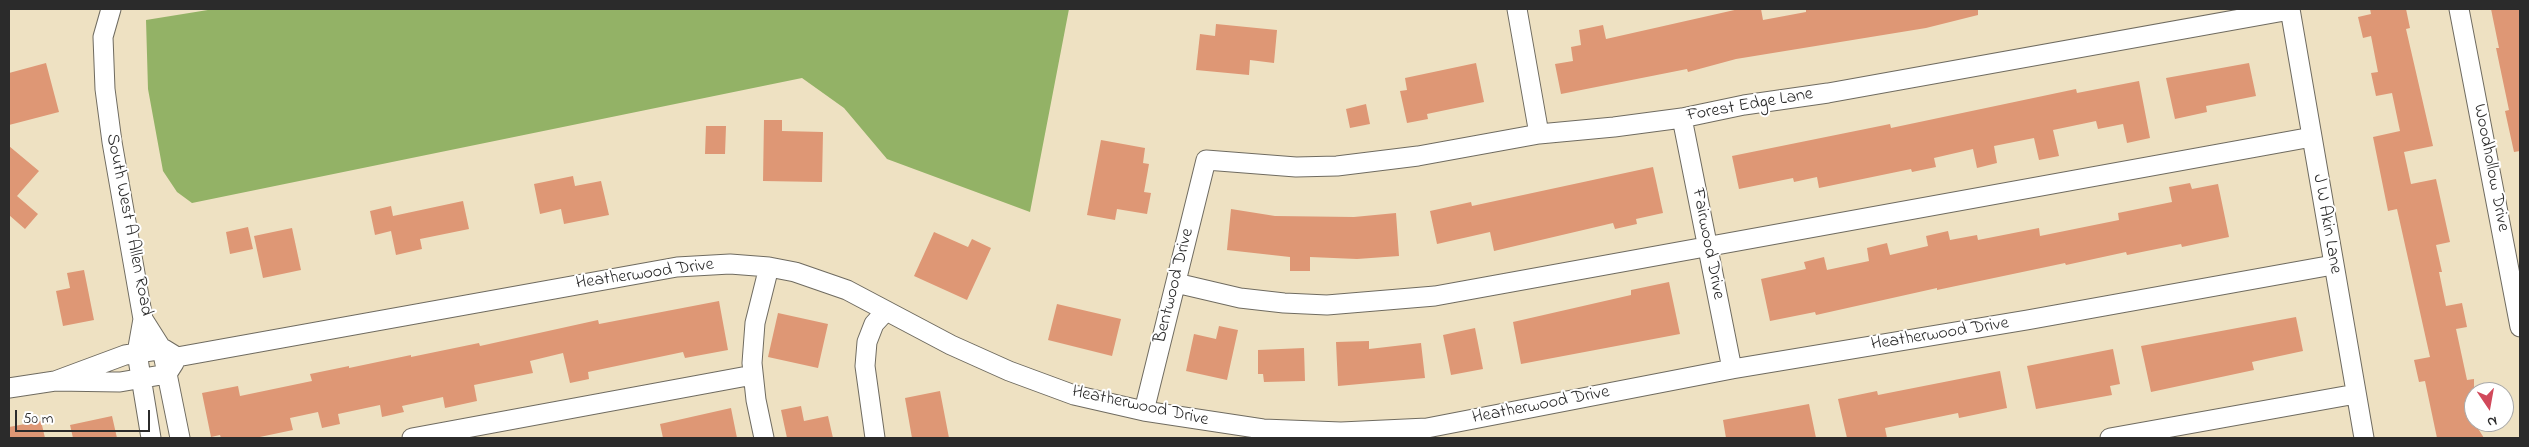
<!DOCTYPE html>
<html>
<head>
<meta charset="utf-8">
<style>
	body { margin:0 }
	#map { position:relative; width:2529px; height:447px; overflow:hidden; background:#eee1c2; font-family:"Indie Flower",sans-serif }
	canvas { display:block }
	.frame { position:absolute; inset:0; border:10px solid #2b2b2b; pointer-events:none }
	.north { position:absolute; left:2464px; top:382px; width:50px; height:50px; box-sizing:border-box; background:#fff; border:1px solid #aaa; border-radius:50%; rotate:168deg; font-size:14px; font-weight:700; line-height:20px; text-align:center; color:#2b2b2b }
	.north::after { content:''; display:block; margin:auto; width:18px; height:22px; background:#d1495b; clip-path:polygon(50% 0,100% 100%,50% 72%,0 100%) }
	.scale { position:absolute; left:15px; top:410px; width:135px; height:22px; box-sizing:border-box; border:2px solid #2b2b2b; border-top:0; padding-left:6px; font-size:15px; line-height:18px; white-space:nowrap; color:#2b2b2b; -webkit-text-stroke:4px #fff; paint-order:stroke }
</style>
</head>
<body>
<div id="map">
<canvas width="2529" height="447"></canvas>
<div class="frame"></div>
<div class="north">N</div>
<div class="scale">50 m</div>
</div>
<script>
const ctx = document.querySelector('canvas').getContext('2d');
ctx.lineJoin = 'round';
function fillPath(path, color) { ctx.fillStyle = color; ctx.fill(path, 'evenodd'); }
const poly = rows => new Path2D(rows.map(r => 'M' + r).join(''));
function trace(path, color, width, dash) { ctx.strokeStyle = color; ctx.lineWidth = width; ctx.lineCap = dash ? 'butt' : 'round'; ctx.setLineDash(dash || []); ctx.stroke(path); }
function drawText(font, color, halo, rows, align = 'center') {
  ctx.font = font + ' "Indie Flower",sans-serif'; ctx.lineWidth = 4; ctx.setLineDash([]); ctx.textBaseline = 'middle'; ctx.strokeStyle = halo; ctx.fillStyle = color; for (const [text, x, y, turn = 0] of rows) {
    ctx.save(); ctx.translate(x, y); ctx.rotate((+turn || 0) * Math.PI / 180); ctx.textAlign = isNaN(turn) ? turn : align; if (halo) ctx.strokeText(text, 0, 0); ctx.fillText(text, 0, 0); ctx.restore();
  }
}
fillPath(poly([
	[214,9,1069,9,1030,212,887,159,844,108,802,78,192,203,177,192,163,171,148,89,146,20]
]), '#93b266');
fillPath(poly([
	[1739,9,1761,9,1763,20,1806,12,1806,9,1978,9,1978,15,1926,28,1736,59,1688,72,1687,69,1561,94,1555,64,1573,61,1571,47,1581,45,1579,30,1603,25,1606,39],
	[2370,9,2406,9,2410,28,2406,29,2433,146,2404,152,2411,184,2436,179,2450,242,2436,245,2442,272,2439,272,2446,306,2462,303,2467,327,2456,329,2467,380,2474,379,2474,406,2465,408,2484,438,2437,438,2425,381,2419,382,2414,360,2430,357,2397,209,2388,211,2373,137,2400,131,2392,93,2376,96,2371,73,2378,72,2371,36,2363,38,2358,17,2371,14],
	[2491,9,2519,9,2520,15,2520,151,2514,152,2505,111,2509,110,2496,48,2499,48],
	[1216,24,1277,30,1274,63,1250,60,1249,75,1196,70,1200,34,1215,36],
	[46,63,59,112,9,125,9,73],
	[1476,63,1484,102,1427,114,1428,119,1407,123,1400,91,1407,90,1405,78],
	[2249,63,2256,96,2206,106,2207,112,2175,119,2166,78],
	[2139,81,2150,138,2127,143,2123,124,2098,129,2096,121,2053,130,2059,156,2039,160,2034,138,1994,146,1997,163,1977,168,1973,149,1934,158,1936,167,1912,172,1911,169,1819,188,1817,177,1794,182,1793,178,1739,189,1732,156,1890,124,1891,128,2076,89,2077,93],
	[1366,104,1370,124,1350,128,1346,109],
	[764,120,782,120,782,131,823,132,822,182,763,181],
	[706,126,726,126,725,154,705,154],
	[1101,140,1145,148,1143,163,1149,164,1144,192,1151,193,1147,214,1117,209,1115,220,1087,215],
	[9,146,39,171,17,196,38,214,25,229,9,215],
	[1653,167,1663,213,1636,219,1637,224,1615,229,1613,223,1494,251,1490,232,1437,244,1430,211,1471,202,1472,206],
	[573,176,575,186,601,181,609,215,564,224,561,209,540,214,534,184],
	[2190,183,2192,189,2218,184,2229,237,2182,247,2181,244,2127,255,2126,252,2066,265,2065,263,1937,290,1937,288,1816,315,1815,312,1770,321,1761,279,1806,269,1804,262,1824,257,1827,270,1869,261,1867,248,1887,243,1890,255,1928,246,1926,236,1948,231,1950,240,1977,235,1978,240,2039,228,2040,236,2119,220,2118,213,2172,202,2169,187],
	[463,201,469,229,420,239,422,249,396,255,391,231,375,235,370,211,391,206,393,216],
	[1231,209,1275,216,1354,217,1396,213,1399,256,1357,259,1310,257,1310,271,1290,271,1290,257,1227,250],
	[248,227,253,249,230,254,226,232],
	[292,228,301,270,263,278,254,236],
	[934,232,968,247,972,239,991,248,967,300,914,276],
	[84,270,94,320,63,326,56,291,70,288,67,273],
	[1669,282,1680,334,1521,364,1513,322,1631,295,1631,290],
	[719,301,728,350,685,358,683,352,588,372,589,379,570,383,563,353,530,361,533,373,474,385,477,401,445,408,443,397,402,406,404,412,382,417,380,405,338,414,340,424,322,428,318,412,290,418,293,430,255,438,221,438,220,435,211,437,202,393,238,386,240,396,312,381,310,374,349,366,349,368,411,355,411,357,479,343,480,346,598,320,599,324],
	[1057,304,1121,319,1112,356,1048,340],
	[778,313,828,324,818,368,768,357],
	[2296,317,2303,351,2252,362,2254,370,2151,392,2141,346],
	[1219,326,1238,330,1227,380,1186,371,1194,334,1216,339],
	[1475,328,1483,369,1451,375,1443,335],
	[1369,341,1369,349,1421,343,1425,378,1338,386,1336,342],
	[1304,348,1305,381,1264,382,1263,374,1258,374,1258,350],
	[2113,349,2120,384,2110,386,2112,395,2036,409,2027,366],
	[2000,371,2007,408,1959,418,1958,413,1885,428,1887,438,1847,438,1838,399,1877,391,1878,395],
	[940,391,949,438,912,438,905,398],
	[1809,404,1816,438,1726,438,1723,420],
	[801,406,804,421,828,416,833,438,787,438,781,410],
	[731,408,737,438,663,438,660,424],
	[112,416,117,438,73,438,70,425],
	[41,421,45,438,9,438,9,427]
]), '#de9775');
const minor = poly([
	[111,9,103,37,105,89,112,142,143,319,162,349,180,438],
	[1517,9,1539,134],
	[2290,9,2364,438],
	[2459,9,2520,327],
	[1682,118,1732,369],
	[1176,283,1240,298,1284,303,1327,305,1435,296,2312,137],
	[143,319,137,353,151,438],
	[55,381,125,355,164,349,177,357,677,267,730,264,769,267,795,272,847,290,951,345,1009,371,1074,395,1144,411,1263,429,1341,432,1427,428,1732,369,2027,320,2333,265],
	[9,388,55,381,120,382,167,374,174,363],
	[1144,411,1206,160,1296,167,1337,166,1418,156,1539,134,1614,127,1682,118,1744,105,1828,93,2290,10],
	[412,438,753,375],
	[764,438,756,400,752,363,755,323,769,267],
	[875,438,865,366,867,342,874,324,885,312],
	[2110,438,2356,394]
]);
trace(minor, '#6f6b60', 21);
trace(minor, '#fff', 19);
drawText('18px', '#2b2b2b', '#fff', [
	["Forest Edge Lane",1750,106,-10],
	["Woodhollow Drive",2490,168,79],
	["J W Akin Lane",2326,224,80],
	["South West A Allen Road",128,225,79],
	["Fairwood Drive",1707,244,79],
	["Heatherwood Drive",645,275,-8],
	["Bentwood Drive",1175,286,-76],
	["Heatherwood Drive",1940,335,-9],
	["Heatherwood Drive",1541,406,-11],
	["Heatherwood Drive",1140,407,12]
]);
</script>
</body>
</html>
